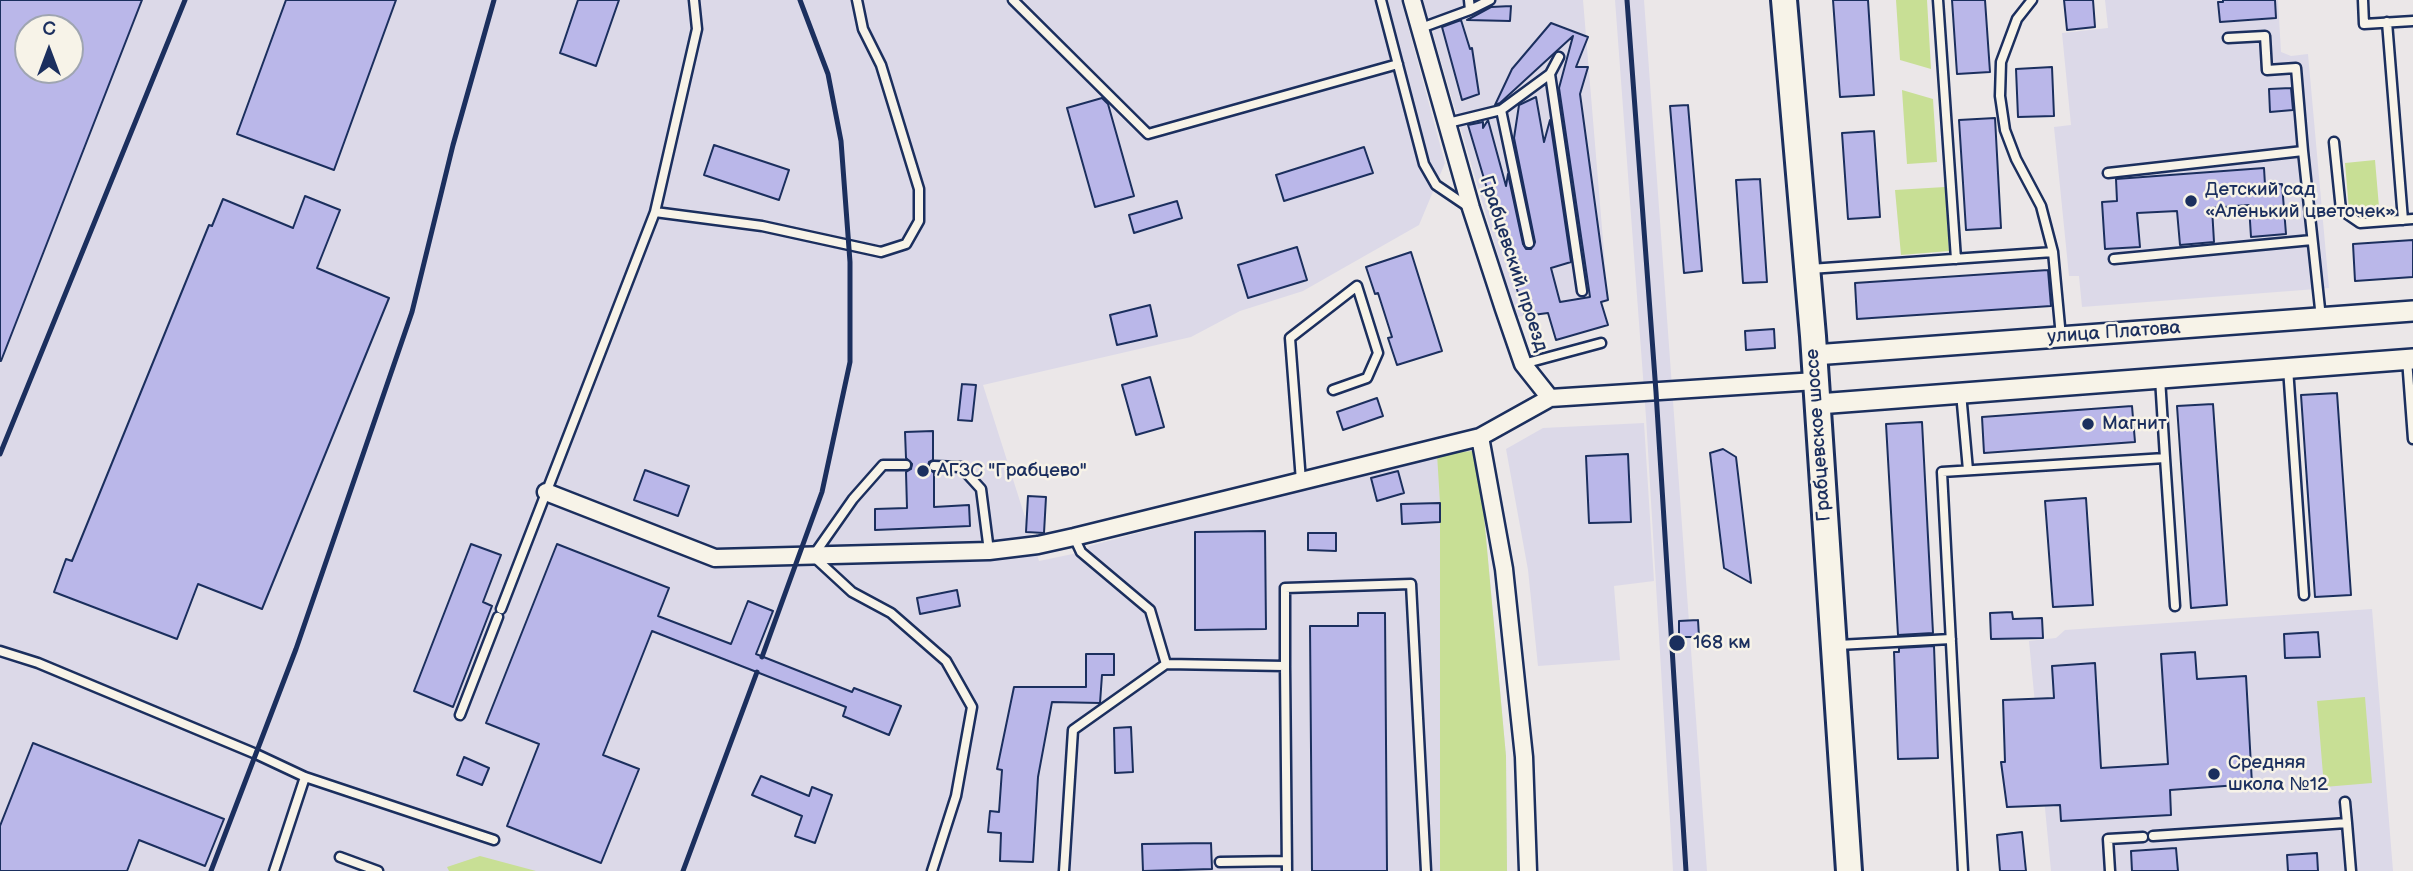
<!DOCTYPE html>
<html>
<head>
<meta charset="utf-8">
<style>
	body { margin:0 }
	#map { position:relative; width:2413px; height:871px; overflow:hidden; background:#ebe7e8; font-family:"Balsamiq Sans",sans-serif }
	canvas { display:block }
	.north { position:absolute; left:14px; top:14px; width:70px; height:70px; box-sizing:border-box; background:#f7f3e8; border:2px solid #9fa5b1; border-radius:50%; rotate:0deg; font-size:19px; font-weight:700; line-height:28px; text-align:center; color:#1b2f5e }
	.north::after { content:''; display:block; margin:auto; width:24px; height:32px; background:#1b2f5e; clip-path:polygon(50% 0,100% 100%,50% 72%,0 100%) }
</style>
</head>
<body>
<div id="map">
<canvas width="2413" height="871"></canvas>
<div class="north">С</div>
</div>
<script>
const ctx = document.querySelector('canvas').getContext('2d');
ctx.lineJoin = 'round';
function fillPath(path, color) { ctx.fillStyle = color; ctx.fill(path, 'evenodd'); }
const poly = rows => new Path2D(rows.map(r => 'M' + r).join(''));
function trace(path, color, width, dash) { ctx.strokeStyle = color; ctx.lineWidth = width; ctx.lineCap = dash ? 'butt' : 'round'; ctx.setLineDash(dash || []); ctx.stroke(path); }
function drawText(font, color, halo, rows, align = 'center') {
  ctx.font = font + ' "Balsamiq Sans",sans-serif'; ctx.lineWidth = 5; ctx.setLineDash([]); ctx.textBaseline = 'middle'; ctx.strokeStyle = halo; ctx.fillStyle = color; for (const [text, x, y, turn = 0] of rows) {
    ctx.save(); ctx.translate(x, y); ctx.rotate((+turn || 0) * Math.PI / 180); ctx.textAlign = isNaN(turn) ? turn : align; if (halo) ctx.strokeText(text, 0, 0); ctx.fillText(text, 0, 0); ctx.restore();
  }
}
fillPath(poly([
	[0,0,1401,0,1445,163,1419,225,1303,291,1240,311,1191,337,983,385,1039,561,1087,551,1089,546,1437,454,1473,451,1483,505,1506,756,1507,871,0,871],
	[28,28,70,28,70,70,28,70],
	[1423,0,1583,0,1608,300,1583,308,1516,317],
	[1615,0,1644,0,1707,871,1673,871,1646,417],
	[2105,0,2278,0,2281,52,2291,56,2308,54,2329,288,2082,307,2079,276,2069,276,2054,127,2071,125,2062,33,2108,28],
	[1644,423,1654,581,1614,586,1620,660,1538,666,1528,570,1506,449,1543,428],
	[2372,609,2393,871,2051,871,2029,641,2056,638,2065,630]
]), '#dcd9e8');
fillPath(poly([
	[1896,0,1927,0,1931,69,1900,60],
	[1902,90,1933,99,1937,162,1907,164],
	[2375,160,2379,207,2349,210,2345,163],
	[1945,187,1949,251,1901,255,1895,190],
	[1473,451,1483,505,1506,756,1507,871,1440,871,1440,503,1437,454],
	[2365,697,2372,783,2324,787,2317,701],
	[480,856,536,871,449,871,447,867]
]), '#c8df95');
const building = poly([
	[0,0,142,0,1,361,0,361,0,0],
	[28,28,70,28,70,70,28,70,28,28],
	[286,0,396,0,334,170,237,134,286,0],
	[578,0,619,0,596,66,560,53,578,0],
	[1833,0,1868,0,1874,95,1840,97,1833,0],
	[1952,0,1985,0,1990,72,1957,74,1952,0],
	[2064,0,2093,0,2095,27,2067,30,2064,0],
	[2223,0,2275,0,2276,18,2220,22,2218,2,2223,2,2223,0],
	[1511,6,1510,21,1467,20,1491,7,1511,6],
	[1461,20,1470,49,1472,48,1479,94,1462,100,1442,27,1461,20],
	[1551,23,1588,37,1576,67,1588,67,1580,94,1608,300,1601,302,1608,325,1556,340,1548,313,1525,316,1468,125,1483,122,1483,128,1488,120,1506,186,1508,174,1523,244,1526,249,1531,249,1535,242,1514,138,1519,105,1536,97,1544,142,1550,120,1571,262,1551,268,1560,302,1590,297,1559,88,1573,36,1500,103,1495,105,1512,69,1551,23],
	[2052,67,2054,116,2018,117,2016,69,2052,67],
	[2291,88,2293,110,2270,112,2269,89,2291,88],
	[1102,98,1108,104,1134,196,1095,207,1067,108,1102,98],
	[1688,105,1702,271,1684,273,1670,106,1688,105],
	[1995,118,2001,228,1966,230,1959,120,1995,118],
	[1874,131,1880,217,1848,219,1842,133,1874,131],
	[714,145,789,170,779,200,704,175,714,145],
	[1364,147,1373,173,1284,201,1276,175,1364,147],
	[2264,168,2265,185,2282,184,2286,234,2251,237,2249,205,2212,208,2214,242,2180,245,2177,211,2137,213,2140,247,2105,249,2102,202,2117,201,2116,179,2264,168],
	[1760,179,1767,282,1743,283,1736,180,1760,179],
	[305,196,340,210,317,268,389,298,262,609,198,584,177,639,54,592,66,559,72,561,209,225,212,226,223,199,293,228,305,196],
	[1177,201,1182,218,1134,233,1129,215,1177,201],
	[2413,240,2413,277,2355,281,2353,244,2413,240],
	[1297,247,1307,280,1248,298,1238,265,1297,247],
	[1411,252,1442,351,1397,365,1388,338,1392,337,1378,293,1375,294,1366,267,1411,252],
	[2048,270,2051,306,1857,319,1855,283,2048,270],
	[1150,305,1157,336,1117,345,1110,315,1150,305],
	[1774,329,1775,348,1746,350,1745,331,1774,329],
	[1150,377,1164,427,1136,435,1122,385,1150,377],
	[962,384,976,385,972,421,958,420,962,384],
	[2337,393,2351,595,2315,597,2301,395,2337,393],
	[1377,398,1383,416,1343,430,1337,412,1377,398],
	[2213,404,2227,605,2191,608,2177,406,2213,404],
	[2132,406,2135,442,1984,453,1982,417,2132,406],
	[1922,422,1933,633,1898,635,1886,424,1922,422],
	[933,431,933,460,929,462,928,466,934,473,934,507,969,505,970,526,875,530,875,509,907,508,906,472,911,469,912,464,906,458,905,432,933,431],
	[1723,449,1736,457,1751,583,1724,568,1710,453,1723,449],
	[1628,454,1631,522,1589,523,1586,456,1628,454],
	[645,470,689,486,678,516,634,500,645,470],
	[1398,471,1404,493,1377,501,1371,478,1398,471],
	[1028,496,1046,497,1044,533,1026,532,1028,496],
	[2086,498,2093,605,2053,607,2045,501,2086,498],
	[1440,503,1440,522,1402,524,1401,504,1440,503],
	[1265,531,1266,629,1195,630,1195,532,1265,531],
	[1308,533,1336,533,1336,551,1308,550,1308,533],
	[471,544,501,555,483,602,492,606,453,707,414,691,471,544],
	[557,544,669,588,658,616,731,644,748,601,773,611,756,654,852,692,854,688,901,706,889,735,843,716,846,707,652,631,603,755,639,769,601,863,507,826,539,744,486,723,557,544],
	[957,590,960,606,920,614,917,598,957,590],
	[2012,612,2013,619,2042,618,2043,638,1991,639,1990,613,2012,612],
	[1358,613,1385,613,1387,871,1312,871,1310,626,1358,626,1358,613],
	[1698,620,1699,637,1679,637,1679,621,1698,620],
	[2318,632,2320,657,2285,658,2284,634,2318,632],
	[1934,646,1938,758,1898,759,1894,652,1899,652,1899,648,1934,646],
	[2195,652,2197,679,2246,676,2252,784,2170,790,2171,815,2061,821,2060,805,2007,807,2001,762,2005,762,2003,700,2054,698,2052,666,2095,663,2101,768,2168,764,2161,654,2195,652],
	[1086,654,1114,654,1114,675,1102,675,1100,703,1052,702,1038,777,1033,862,1000,861,1001,833,988,832,990,811,999,812,1002,770,997,769,1014,687,1086,687,1086,654],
	[1131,727,1133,772,1115,773,1114,728,1131,727],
	[33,743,224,819,205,866,139,840,127,871,0,871,0,826,33,743],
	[464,757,489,768,482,785,457,775,464,757],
	[761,776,809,796,812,787,832,795,815,843,795,836,802,816,752,795,761,776],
	[2022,832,2026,871,2000,871,1997,835,2022,832],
	[1211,843,1212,869,1143,871,1142,844,1211,843],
	[2176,848,2178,871,2132,871,2131,851,2176,848],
	[2317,853,2318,871,2288,871,2287,855,2317,853]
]);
fillPath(building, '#bab7e9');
trace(building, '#1b2f5e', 2);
const service = poly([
	[1013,0,1148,134,1398,64],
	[1381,0,1424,164,1436,185,1467,206],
	[1469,0,1470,10,1490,0],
	[1938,0,1956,259],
	[2032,0,2017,19,2001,62,2000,96,2005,130,2016,159,2041,206,2053,252],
	[2363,0,2364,24,2413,21],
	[2387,22,2403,220],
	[1421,28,1470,10],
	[2228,38,2265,36,2267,70,2296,68,2303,151],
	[1559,57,1550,74,1582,291],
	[1448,123,1501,110],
	[2334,142,2341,210,2360,223,2413,219],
	[2108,173,2303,151,2321,318],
	[655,212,697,29,694,0],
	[1529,243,1501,110,1550,74],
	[2114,259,2312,240],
	[1810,269,2053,252,2061,337],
	[2407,359,2413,439],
	[1523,364,1601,343],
	[2288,368,2304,595],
	[1961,393,1968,470],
	[2165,458,2175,606],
	[906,465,883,465,853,499,813,556,852,592,891,613,946,661,972,707,956,796,932,871],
	[934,466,961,467,981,489,989,551],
	[1301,481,1290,338,1357,286,1378,353,1367,378,1333,390],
	[501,609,655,212,762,226,881,252,906,244,919,221,919,189,881,65,863,29,857,0],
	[1838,645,1951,639],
	[0,651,38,663,256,754,305,777,494,840],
	[1166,664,1285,666,1287,871],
	[1285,666,1285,588,1411,584,1426,871],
	[460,715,498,617],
	[2345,802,2347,823],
	[2153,836,2347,823,2351,871],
	[340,857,378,871],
	[1220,862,1287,861],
	[274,871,305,777],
	[1064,871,1073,730,1166,664,1150,610,1081,552,1074,537],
	[1963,871,1942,472,2165,458,2160,378],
	[2110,871,2108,839,2143,837]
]);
const minor = poly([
	[1412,0,1471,208,1504,309,1523,364,1550,398],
	[1480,437,1504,569,1524,757,1528,871],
	[546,492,715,558,989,551,1038,545,1074,537,1480,437,1550,398,1816,381]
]);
const tertiary = poly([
	[1814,355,2413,311],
	[1818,404,2413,359]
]);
const primary = poly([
	[1784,0,1813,336,1849,871]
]);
trace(service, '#1b2f5e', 13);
trace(minor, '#1b2f5e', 21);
trace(tertiary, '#1b2f5e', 24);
trace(primary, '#1b2f5e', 30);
trace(service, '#f7f3e8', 8);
trace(minor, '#f7f3e8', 16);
trace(tertiary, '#f7f3e8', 19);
trace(primary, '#f7f3e8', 24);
trace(poly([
	[1627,0,1656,392,1686,871],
	[0,454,185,0],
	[762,657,822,492,850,362,850,262,841,141,828,74,800,0],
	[211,871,296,649,412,312,453,145,494,0],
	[683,871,757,672]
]), '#1b2f5e', 5);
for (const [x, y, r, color] of [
	[2191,201,7,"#1b2f5e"],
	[2088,424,7,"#1b2f5e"],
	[923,471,7,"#1b2f5e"],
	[1677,643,9,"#1b2f5e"],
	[2214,774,7,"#1b2f5e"]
]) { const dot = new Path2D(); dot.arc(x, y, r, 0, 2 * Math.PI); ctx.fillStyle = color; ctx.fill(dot); trace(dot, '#f7f3e8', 2.5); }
drawText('19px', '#1b2f5e', '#f7f3e8', [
	["Детский сад",2205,190],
	["«Аленький цветочек»",2205,212],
	["Магнит",2102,424],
	["АГЗС \"Грабцево\"",937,471],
	["168 км",1693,643],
	["Средняя",2228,763],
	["школа №12",2228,785]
], 'left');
drawText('19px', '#1b2f5e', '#f7f3e8', [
	["Грабцевский проезд",1513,264,72],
	["улица Платова",2114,333,-4],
	["Грабцевское шоссе",1819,435,-94]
]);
</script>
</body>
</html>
